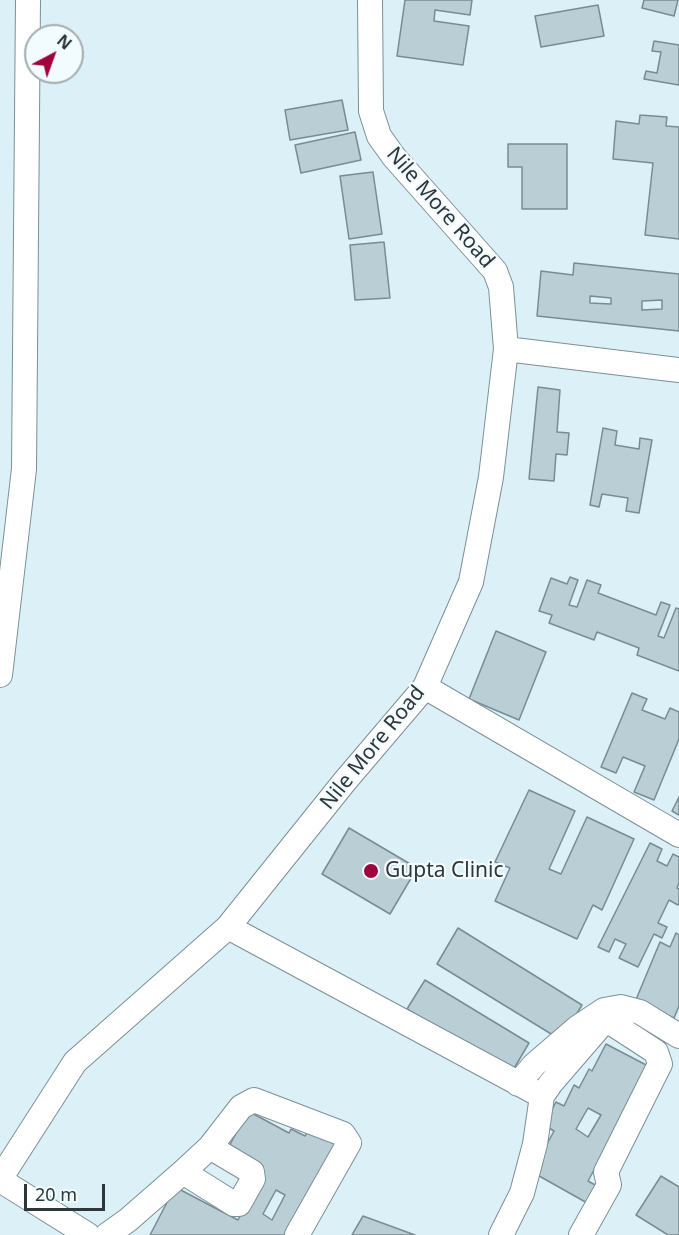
<!DOCTYPE html>
<html>
<head>
<meta charset="utf-8">
<style>
	body { margin:0 }
	#map { position:relative; width:679px; height:1235px; overflow:hidden; background:#dbf0f7; font-family:"Noto Sans",sans-serif }
	canvas { display:block }
	.north { position:absolute; left:24px; top:24px; width:60px; height:60px; box-sizing:border-box; background:#f2fbfd; border:2px solid #a4acaf; border-radius:50%; rotate:41deg; font-size:16px; font-weight:700; line-height:24px; text-align:center; color:#2e3639 }
	.north::after { content:''; display:block; margin:auto; width:21px; height:27px; background:#a0003e; clip-path:polygon(50% 0,100% 100%,50% 72%,0 100%) }
	.scale { position:absolute; left:24px; top:1184px; width:81px; height:27px; box-sizing:border-box; border:3px solid #2e3639; border-top:0; padding-left:8px; font-size:18px; line-height:21px; white-space:nowrap; color:#2e3639; -webkit-text-stroke:4px #f2fbfd; paint-order:stroke }
</style>
</head>
<body>
<div id="map">
<canvas width="679" height="1235"></canvas>
<div class="north">N</div>
<div class="scale">20 m</div>
</div>
<script>
const ctx = document.querySelector('canvas').getContext('2d');
ctx.lineJoin = 'round';
function fillPath(path, color) { ctx.fillStyle = color; ctx.fill(path, 'evenodd'); }
const poly = rows => new Path2D(rows.map(r => 'M' + r).join(''));
function trace(path, color, width, dash) { ctx.strokeStyle = color; ctx.lineWidth = width; ctx.lineCap = dash ? 'butt' : 'round'; ctx.setLineDash(dash || []); ctx.stroke(path); }
function drawText(font, color, halo, rows, align = 'center') {
  ctx.font = font + ' "Noto Sans",sans-serif'; ctx.lineWidth = 4.5; ctx.setLineDash([]); ctx.textBaseline = 'middle'; ctx.strokeStyle = halo; ctx.fillStyle = color; for (const [text, x, y, turn = 0] of rows) {
    ctx.save(); ctx.translate(x, y); ctx.rotate((+turn || 0) * Math.PI / 180); ctx.textAlign = isNaN(turn) ? turn : align; if (halo) ctx.strokeText(text, 0, 0); ctx.fillText(text, 0, 0); ctx.restore();
  }
}
const building = poly([
	[405,0,472,0,470,15,435,10,434,21,469,26,463,65,397,56,405,0],
	[644,0,678,0,674,16,642,8,644,0],
	[598,5,604,36,541,47,535,16,598,5],
	[654,41,679,45,679,85,644,79,646,71,657,73,661,52,652,51,654,41],
	[342,100,348,130,290,140,285,110,342,100],
	[640,115,667,117,666,126,679,127,679,239,645,235,653,163,613,159,616,121,639,124,640,115],
	[355,132,361,160,301,173,295,145,355,132],
	[508,144,567,144,567,209,522,209,522,167,508,167,508,144],
	[373,172,382,234,349,239,340,176,373,172],
	[384,242,390,298,355,300,350,245,384,242],
	[574,263,679,274,679,331,537,316,541,271,573,275,574,263],
	[590,296,611,298,611,304,590,303,590,296],
	[662,300,662,309,642,310,642,301,662,300],
	[538,387,560,390,557,432,569,433,567,455,556,454,554,481,529,479,538,387],
	[603,428,617,431,615,445,639,449,640,438,652,440,639,513,626,511,628,498,602,494,599,507,590,505,603,428],
	[570,577,578,580,569,605,577,607,587,580,601,585,598,593,656,615,661,602,670,605,658,636,664,638,676,608,679,609,679,671,637,655,639,648,597,632,594,640,549,623,552,615,539,611,551,578,567,584,570,577],
	[496,631,546,652,519,720,469,699,496,631],
	[632,693,647,699,642,710,665,719,670,708,679,712,679,739,654,800,634,792,645,766,623,757,616,773,601,767,632,693],
	[529,790,575,811,549,869,561,874,587,817,634,839,602,910,593,905,577,939,495,901,510,868,495,862,529,790],
	[679,797,679,815,672,811,679,797],
	[349,828,417,868,390,914,322,874,349,828],
	[650,843,662,849,657,861,667,866,673,854,679,857,679,883,677,888,679,889,679,903,678,905,669,900,658,923,667,927,662,938,654,934,638,967,619,958,626,944,615,939,609,952,598,947,650,843],
	[458,928,582,1005,561,1040,437,964,458,928],
	[676,933,679,935,679,1006,674,1018,635,1002,660,942,670,947,676,933],
	[425,980,529,1043,512,1072,407,1009,425,980],
	[606,1044,650,1067,588,1181,599,1187,589,1204,532,1172,554,1131,544,1125,556,1102,564,1106,574,1085,579,1088,589,1069,592,1071,606,1044],
	[588,1108,601,1115,588,1137,576,1129,588,1108],
	[248,1111,289,1133,291,1129,305,1136,309,1129,338,1144,290,1235,150,1235,175,1187,238,1220,264,1172,226,1152,248,1111],
	[276,1190,285,1195,272,1220,263,1214,276,1190],
	[661,1176,679,1187,679,1235,668,1235,636,1215,661,1176],
	[363,1216,415,1235,352,1235,363,1216]
]);
fillPath(building, '#b9ced5');
trace(building, '#798c93', 1.5);
const minor = poly([
	[506,349,679,370],
	[0,675,24,469,28,0],
	[425,687,679,835],
	[228,927,542,1096],
	[518,1084,534,1065,577,1028,604,1010,621,1007,640,1012,679,1036],
	[183,1172,234,1204,239,1204,253,1179,252,1172,210,1147],
	[0,1179,75,1062,228,927,345,781,425,687,471,582,491,477,506,349,501,287,495,271,394,157,379,136,371,111,370,0],
	[0,1180,88,1235],
	[107,1235,128,1220,183,1172,210,1147,241,1107,254,1100,343,1134,349,1143,297,1235],
	[501,1235,522,1193,535,1144,542,1096,551,1083,601,1025,610,1022,656,1052,660,1064,606,1172,609,1185,581,1235]
]);
trace(minor, '#7c9096', 26);
trace(minor, '#fff', 24);
for (const [x, y, r, color] of [
	[371,871,8,"#a0003e"]
]) { const dot = new Path2D(); dot.arc(x, y, r, 0, 2 * Math.PI); ctx.fillStyle = color; ctx.fill(dot); trace(dot, '#f2fbfd', 2); }
drawText('21px', '#2e3639', '#f2fbfd', [
	["Nile More Road",440,208,49],
	["Nile More Road",373,748,-51]
]);
drawText('21px', '#2e3639', '#f2fbfd', [
	["Gupta Clinic",385,871]
], 'left');
</script>
</body>
</html>
